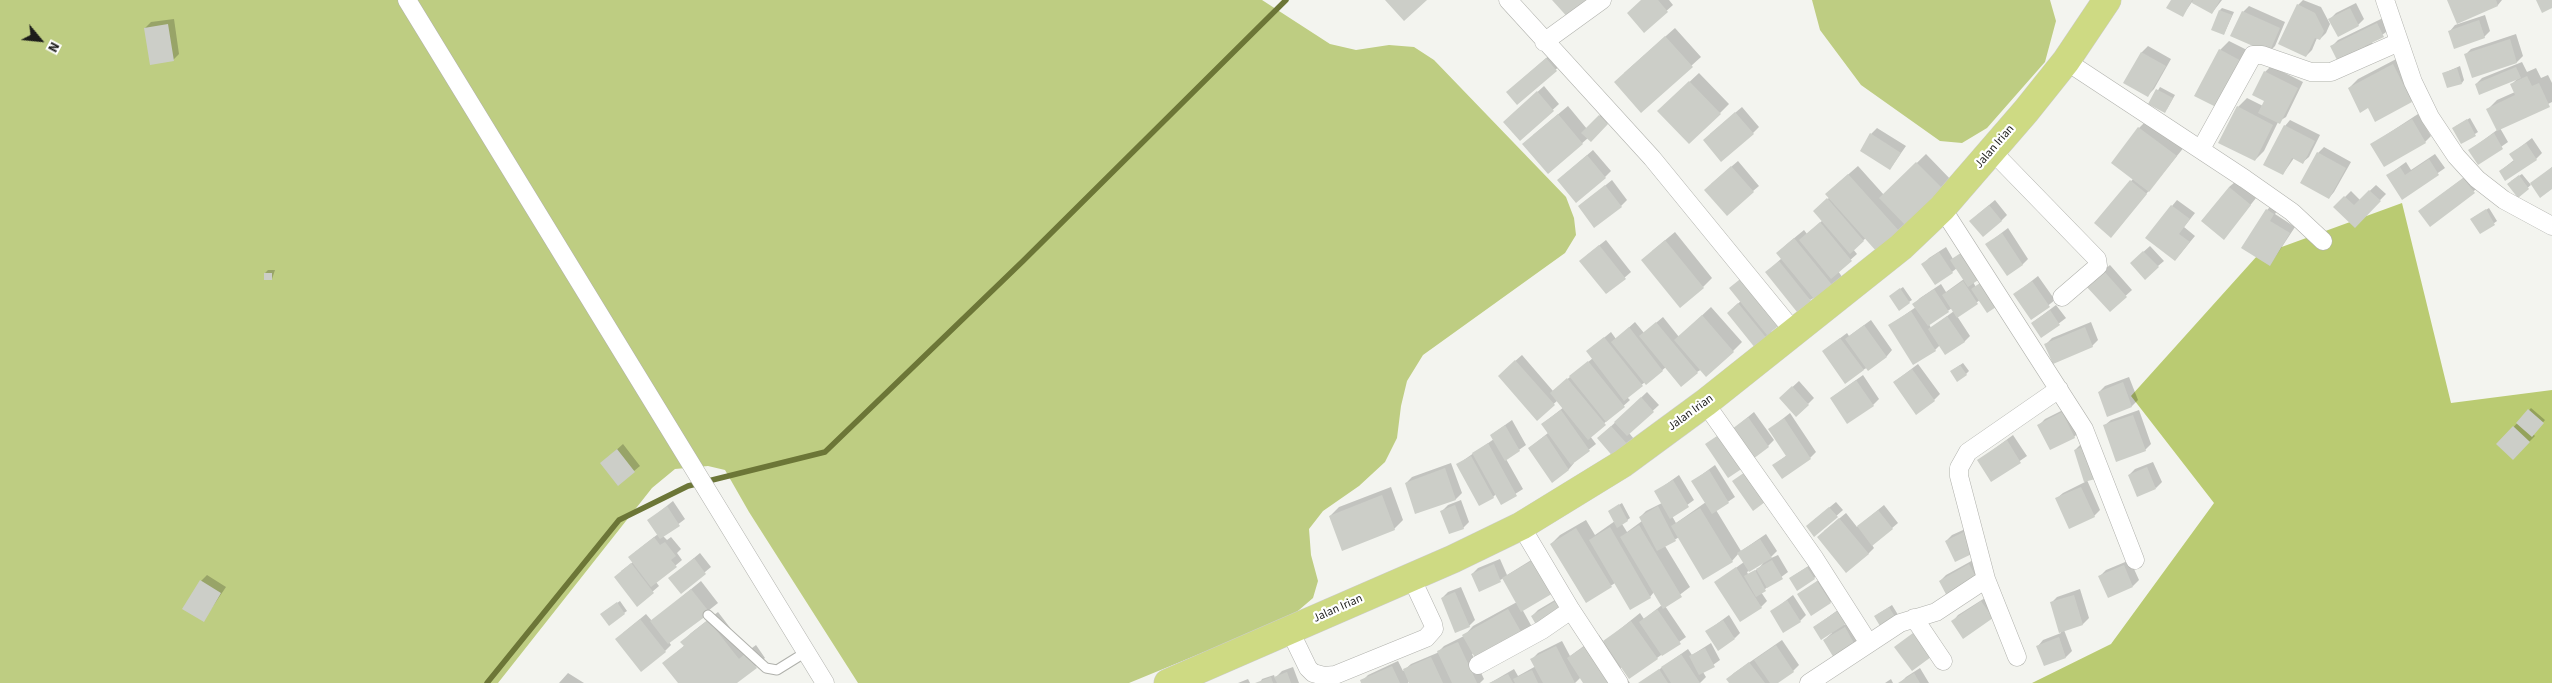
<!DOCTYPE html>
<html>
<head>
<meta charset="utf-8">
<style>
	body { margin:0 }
	#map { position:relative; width:2552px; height:683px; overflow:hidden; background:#f3f4ef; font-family:"Source Sans 3",sans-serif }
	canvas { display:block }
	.north { position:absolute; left:15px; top:15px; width:50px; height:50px; -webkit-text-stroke:4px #fff; paint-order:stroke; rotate:118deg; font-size:14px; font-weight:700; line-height:20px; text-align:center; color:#1c1c1a }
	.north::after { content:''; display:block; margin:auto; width:18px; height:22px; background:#1c1c1a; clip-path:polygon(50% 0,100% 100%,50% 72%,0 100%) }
</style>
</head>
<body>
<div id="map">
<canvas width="2552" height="683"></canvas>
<div class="north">N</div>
</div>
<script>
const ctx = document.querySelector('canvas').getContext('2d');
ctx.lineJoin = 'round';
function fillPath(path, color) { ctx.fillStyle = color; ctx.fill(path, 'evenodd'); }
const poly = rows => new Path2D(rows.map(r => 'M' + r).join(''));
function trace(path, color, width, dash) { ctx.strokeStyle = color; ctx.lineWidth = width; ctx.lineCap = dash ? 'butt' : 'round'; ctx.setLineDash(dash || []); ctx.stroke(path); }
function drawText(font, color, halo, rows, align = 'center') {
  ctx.font = font + ' "Source Sans 3",sans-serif'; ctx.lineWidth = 4.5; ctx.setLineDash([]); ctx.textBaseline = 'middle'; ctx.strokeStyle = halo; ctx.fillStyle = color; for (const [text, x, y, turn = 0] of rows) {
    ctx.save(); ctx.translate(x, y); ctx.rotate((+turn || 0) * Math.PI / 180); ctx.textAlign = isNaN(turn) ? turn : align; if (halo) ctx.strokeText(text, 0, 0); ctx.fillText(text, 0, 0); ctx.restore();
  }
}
fillPath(poly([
	[0,0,1262,0,1330,44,1356,50,1389,45,1414,47,1434,60,1566,197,1574,218,1576,235,1565,253,1423,355,1407,381,1401,406,1397,438,1385,462,1359,486,1323,511,1309,529,1311,555,1318,581,1313,598,1292,616,1129,683,858,683,749,512,725,470,708,466,675,469,652,488,498,683,0,683],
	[1812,0,2050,0,2056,21,2045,62,1987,128,1962,143,1940,141,1861,85,1820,30]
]), '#becd82');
fillPath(poly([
	[2402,203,2451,403,2552,390,2552,683,2032,683,2111,644,2214,503,2131,396,2257,256]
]), '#bacb72');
fillPath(poly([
	[1642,0,1669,0,1673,5,1644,31],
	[2172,0,2222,0,2212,13,2192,2,2183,15],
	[2303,0,2321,7,2330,24,2326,33,2320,39,2317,38,2312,50,2306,56,2298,5],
	[2448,0,2502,0,2498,5,2457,22],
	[2356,3,2364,19,2358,25,2338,35,2330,19,2336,13],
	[2249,6,2285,22,2275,46,2269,52,2243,12],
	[2222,8,2234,12,2224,34,2220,10],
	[2485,15,2490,31,2484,37,2450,31,2455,25],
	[2383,18,2389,30,2372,42,2374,47,2368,53,2332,46,2338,40],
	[174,19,179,54,173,60,145,28,151,22],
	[1675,28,1701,57,1641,111,1624,73],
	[2516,34,2523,56,2517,62,2473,77,2465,55,2471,49],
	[2229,41,2253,53,2196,95,2220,50],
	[2148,46,2171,59,2154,89,2148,95,2125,83,2142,52],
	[1552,53,1562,64,1518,103,1514,86],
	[2402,56,2420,92,2411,101,2368,107,2349,88,2358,79],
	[2522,62,2527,72,2536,68,2541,78,2548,75,2552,83,2552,102,2500,128,2508,142,2478,163,2470,150,2497,130,2488,109,2497,100,2515,92,2512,84,2518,78,2476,84,2482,78],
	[2271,66,2303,82,2286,117,2278,122,2264,151,2255,160,2238,107,2247,98,2263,106,2266,101,2265,72],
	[2460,66,2464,80,2462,83,2444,73],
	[1699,73,1729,104,1720,113,1668,102],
	[1544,86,1559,104,1520,140,1510,117],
	[2160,87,2175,95,2167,109,2150,104],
	[1568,106,1587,129,1602,113,1610,121,1591,140,1588,138,1548,173,1533,135],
	[1742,107,1759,127,1753,133,1710,134],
	[2418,114,2431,136,2425,142,2372,144],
	[2470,118,2478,132,2461,143,2456,126],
	[2148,119,2185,146,2117,230,2095,223,2133,179,2139,128],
	[2290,120,2320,135,2309,157,2303,162,2294,158,2283,174,2285,126],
	[1877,128,1906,146,1890,169,1871,134],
	[2532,138,2542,153,2536,159,2500,171,2514,160,2511,154],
	[2324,147,2351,162,2334,192,2329,198,2318,153],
	[1593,150,1611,171,1605,177,1565,174],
	[1926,154,1955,184,1899,231,1866,238,1853,249,1857,254,1838,271,1845,281,1810,300,1772,267,1782,258,1778,253,1787,244,1804,230,1807,234,1823,220,1821,205,1830,197,1836,185,1858,166,1884,195],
	[2435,154,2445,168,2402,198,2388,175,2406,162,2411,170],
	[1738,161,1759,186,1753,191,1711,184],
	[2552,167,2552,188,2532,184,2518,196,2511,181,2522,174,2531,185],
	[2470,173,2480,186,2430,226,2426,206],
	[1612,180,1627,200,1621,206,1580,206],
	[2235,182,2256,198,2229,232,2229,187],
	[2376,185,2386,194,2355,226,2335,207,2351,191,2360,200],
	[1995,200,2007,215,2001,221,1977,215],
	[2177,200,2195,213,2184,227,2195,236,2175,260,2172,206],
	[2273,204,2279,208,2275,214,2295,227,2270,265,2267,210],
	[2489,208,2497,221,2480,233,2474,217],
	[2008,228,2028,259,2022,265,1987,244],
	[1675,232,1712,278,1703,287,1652,251],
	[1606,240,1631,272,1607,293,1587,255],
	[1973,244,1973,282,1976,287,1992,274,1980,300,1957,316,1970,336,1964,342,1940,345,1935,350,1890,325,1916,307,1914,304,1920,298,1941,284,1946,292,1964,279,1957,268,1952,272,1923,264,1929,258,1946,247,1953,259],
	[1952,308,1954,311,1931,328,1929,324],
	[2150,246,2164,261,2158,266,2131,263],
	[2110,265,2132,290,2110,310,2093,279],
	[268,270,275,270,272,279,265,273],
	[2038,276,2055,300,2031,319,2015,294],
	[1903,287,1912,300,1909,302,1893,294],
	[1741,301,1773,333,1767,339,1734,307],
	[2056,305,2066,318,2041,337,2032,323],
	[1711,307,1742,342,1733,351,1697,372,1666,367,1646,384,1645,382,1627,397,1630,400,1590,436,1596,444,1573,462,1574,463,1569,469,1552,481,1529,448,1548,433,1542,424,1564,407,1558,400,1537,419,1505,370,1522,355,1553,391,1593,358,1594,346,1611,332,1616,339,1635,322,1644,333,1663,317,1679,337],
	[1871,320,1892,350,1887,356,1863,370,1823,351,1847,333,1849,336],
	[2091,322,2098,340,2092,346,2046,344,2052,338],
	[1963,363,1969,371,1966,374,1954,369],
	[1918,364,1940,394,1934,400,1894,382],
	[1863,375,1879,399,1873,405,1831,398],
	[2129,377,2138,400,2132,406,2108,415,2099,392,2105,386],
	[1799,381,1814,398,1808,404,1787,392],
	[1647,392,1659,405,1629,433,1634,439,1615,457,1604,433],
	[2069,407,2080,431,2074,437,2039,425,2045,419],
	[2531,408,2545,420,2533,434,2535,436,2513,458,2498,444],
	[2139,410,2151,444,2145,450,2105,425,2111,420],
	[1754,412,1774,440,1768,446,1707,444,1730,427,1732,430],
	[1790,413,1816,452,1810,458,1774,465,1787,455,1770,429],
	[1512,420,1526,445,1506,459,1523,489,1501,503,1496,494,1493,497,1458,464,1494,439,1491,435],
	[2013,435,2027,456,1992,480,1979,460],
	[623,444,640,466,634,471,602,463],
	[2081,444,2087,480,2100,510,2094,516,2057,498,2063,493,2085,482,2075,450],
	[2153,462,2162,482,2156,488,2129,475,2135,469],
	[1451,463,1462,493,1456,499,1416,513,1406,483,1412,477],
	[1715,465,1735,497,1716,510,1741,551,1766,534,1777,551,1769,559,1778,555,1788,572,1761,592,1767,601,1761,607,1716,582,1744,562,1739,553,1732,561,1679,537,1665,546,1690,587,1665,606,1686,637,1657,658,1620,668,1630,683,1584,683,1581,677,1575,683,1490,683,1514,669,1518,676,1536,666,1532,659,1538,653,1562,641,1570,656,1599,635,1604,642,1640,613,1644,619,1662,605,1654,592,1650,597,1615,583,1586,602,1551,544,1560,535,1586,520,1595,535,1615,521,1609,511,1622,503,1630,518,1622,524,1627,532,1642,521,1640,517,1646,511,1662,503,1655,492,1679,475,1694,500,1672,516,1676,523,1706,502,1693,481],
	[1765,561,1758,569,1748,574,1747,572],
	[1391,487,1403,520,1394,529,1330,516,1339,507],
	[1461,500,1469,522,1463,528,1442,511,1448,505],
	[673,501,685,519,663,536,667,540,671,537,681,549,677,553,682,560,656,582,659,586,637,605,621,571,633,562,635,552,658,534,649,520],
	[1836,502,1843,510,1815,535,1814,520],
	[1884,505,1898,523,1872,545,1874,548,1868,554,1824,531,1846,513,1857,527],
	[1972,526,1956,560,1946,541,1952,535],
	[700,553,711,567,681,592,670,578],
	[1541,554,1522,609,1532,627,1472,654,1484,679,1480,683,1411,683,1410,680,1408,683,1363,683,1362,681,1368,675,1398,661,1403,671,1411,664,1437,653,1444,646,1464,636,1473,626,1517,602,1504,578,1479,591,1472,574,1478,568,1500,559,1507,575],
	[1975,559,1977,580,1940,581,1946,575],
	[2130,560,2139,580,2133,586,2100,576,2106,570],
	[1810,565,1817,576,1814,578,1793,576],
	[207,575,226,587,203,621,201,581],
	[1824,576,1836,596,1831,602,1799,595],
	[701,581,718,603,669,642,671,645,665,651,623,633,646,614,652,621],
	[1461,587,1475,620,1469,626,1442,598,1448,592],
	[2080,589,2089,618,2083,624,2064,630,2072,651,2066,657,2044,665,2038,646,2043,640,2061,633,2051,603,2057,597],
	[1565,594,1572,604,1532,616,1538,610],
	[1793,595,1806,615,1800,621,1771,612],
	[1988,596,1992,617,1953,621,1958,615],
	[620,601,627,611,624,613,605,611],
	[1845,605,1844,625,1851,622,1860,638,1854,644,1824,640,1832,633,1814,627],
	[1892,605,1900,618,1878,614],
	[718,612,748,651,756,645,765,658,735,683,679,683,664,663,685,645,682,642,691,633],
	[1729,615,1740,633,1735,638,1707,631],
	[1782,640,1799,665,1793,671,1775,683,1731,683,1728,679,1734,673],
	[1711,643,1720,660,1703,672,1706,677,1700,683,1640,683,1688,649,1692,655],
	[1293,667,1299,683,1260,683,1262,679,1274,675,1275,678,1282,671],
	[1920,668,1929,683,1900,683,1906,677],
	[568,673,584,683,559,683],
	[1248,679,1250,683,1238,683],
	[1891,679,1893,683,1885,683]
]), '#0003');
trace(poly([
	[487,683,619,520,688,486,825,452,1023,261,1286,0]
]), '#6c7637', 5.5);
fillPath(poly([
	[1385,0,1427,0,1404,21],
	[1552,0,1588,0,1571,21],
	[1641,0,1658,0,1668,12,1644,33,1627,13],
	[2171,0,2192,0,2183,17,2166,8],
	[2193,0,2220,0,2212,14,2192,3],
	[2447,0,2496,0,2498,6,2457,24],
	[2536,0,2552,0,2552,8,2542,13],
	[2297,4,2315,13,2324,31,2320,40,2315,38,2306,57,2278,44],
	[2350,8,2359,26,2338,37,2328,19],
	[2219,10,2232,15,2224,35,2211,30],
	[2242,11,2280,28,2269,53,2230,36],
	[2479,20,2485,38,2454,49,2448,31],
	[2377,23,2384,37,2365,46,2369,54,2341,68,2330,46],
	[168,24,174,61,150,65,144,28],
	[1665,36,1693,67,1641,113,1614,82],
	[2510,39,2517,63,2472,78,2464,54],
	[2219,49,2245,63,2220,109,2194,96],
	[2141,52,2166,66,2148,97,2123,83],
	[1546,58,1557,71,1517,105,1506,92],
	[2393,64,2412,102,2375,122,2368,108,2360,113,2348,88],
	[2516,67,2521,78,2479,95,2475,84],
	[2457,68,2462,84,2447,88,2442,73],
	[2264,71,2298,88,2280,124,2258,113,2264,101,2252,95],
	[2527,76,2532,86,2539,83,2550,107,2497,131,2486,109,2515,95,2510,84],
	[1689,81,1721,114,1689,144,1657,111],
	[2156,89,2173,98,2165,113,2148,104],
	[1537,91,1554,111,1520,141,1503,122],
	[2237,106,2273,125,2255,161,2218,143],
	[1735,112,1754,134,1721,162,1703,140],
	[1558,114,1583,144,1548,174,1522,144],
	[1599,115,1608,124,1591,142,1581,133],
	[2412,119,2426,143,2384,167,2370,144],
	[2467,119,2476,136,2461,144,2452,128],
	[2284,125,2315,141,2303,164,2292,158,2283,175,2263,165],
	[2138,127,2177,156,2149,192,2111,163],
	[1870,133,1901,153,1890,170,1860,151],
	[2494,133,2503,149,2478,165,2468,150],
	[2526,143,2537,160,2505,181,2499,171,2514,161,2509,154],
	[2317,152,2346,168,2329,199,2300,183],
	[1587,155,1606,178,1576,203,1557,180],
	[2429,159,2439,175,2402,200,2386,175,2400,167,2405,175],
	[1916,162,1947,193,1910,230,1879,198],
	[1731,166,1754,192,1727,216,1704,190],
	[2552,167,2552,189,2540,198,2530,183],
	[1848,174,1900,232,1877,252,1825,194],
	[2519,175,2529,189,2518,198,2507,184],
	[2463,178,2475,193,2430,227,2418,211],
	[2130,180,2147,194,2111,238,2094,223],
	[1605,185,1622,207,1594,228,1578,206],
	[2229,187,2251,205,2224,240,2201,221],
	[2369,190,2381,201,2355,228,2333,207,2344,196,2354,205],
	[1827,198,1864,241,1850,254,1813,211],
	[1989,205,2002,221,1983,237,1969,221],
	[2171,205,2190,219,2179,234,2190,242,2175,261,2145,238],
	[2266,209,2274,214,2270,221,2290,233,2270,266,2241,248],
	[2486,209,2495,225,2480,234,2470,219],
	[1820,222,1852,261,1831,279,1799,240],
	[2002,233,2023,265,2007,276,1985,244],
	[1794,238,1837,291,1819,305,1776,253],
	[1665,240,1704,288,1680,308,1641,260],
	[1599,245,1626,279,1606,294,1579,261],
	[1967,249,1984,276,1968,287,1950,260],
	[2143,251,2159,267,2145,280,2130,263],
	[1939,252,1953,273,1935,285,1921,264],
	[1779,261,1811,301,1797,312,1765,272],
	[2103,270,2127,297,2110,312,2085,285],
	[264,273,272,273,272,280,264,280],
	[1744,276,1782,323,1767,335,1729,288],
	[1986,279,2002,303,1987,313,1971,289],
	[1963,281,1978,304,1957,318,1942,295],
	[2032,281,2050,307,2031,320,2013,294],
	[1900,288,1910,303,1899,311,1889,296],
	[1934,289,1949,312,1928,326,1912,304],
	[1738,303,1768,340,1756,349,1727,313],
	[2050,310,2060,325,2041,338,2031,323],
	[1911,311,1936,351,1913,365,1888,325],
	[1702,315,1734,352,1706,377,1674,340],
	[1947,316,1965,342,1945,355,1928,329],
	[1656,322,1698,373,1681,387,1639,336],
	[1864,325,1887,357,1868,371,1845,339],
	[1629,327,1663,371,1646,385,1611,342],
	[2085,327,2093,347,2053,364,2044,344],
	[1604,337,1643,386,1624,401,1586,351],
	[1840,338,1864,370,1845,384,1822,351],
	[1515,360,1555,405,1537,421,1498,376],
	[1588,361,1625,407,1606,422,1569,376],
	[1960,365,1967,375,1957,382,1950,371],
	[1912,369,1935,401,1916,415,1893,382],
	[1567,378,1606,425,1588,440,1550,393],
	[1856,380,1874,406,1847,424,1830,398],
	[2123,382,2132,407,2107,417,2098,392],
	[1792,386,1809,405,1796,417,1779,398],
	[1641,397,1654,412,1627,436,1614,422],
	[2528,409,2544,423,2532,437,2516,423],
	[1561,410,1590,451,1571,465,1541,424],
	[2062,412,2075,438,2050,450,2037,425],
	[2133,415,2146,451,2116,462,2103,425],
	[1748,417,1769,447,1753,459,1732,429],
	[1784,418,1811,459,1782,479,1772,465,1786,456,1768,429],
	[1505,425,1520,451,1505,461,1490,435],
	[1611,426,1629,446,1615,459,1597,438],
	[2513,426,2530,442,2513,460,2496,444],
	[1723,432,1746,466,1728,478,1705,444],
	[1546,435,1569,470,1552,483,1528,448],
	[2007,440,2021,463,1991,482,1977,460],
	[1488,443,1517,496,1501,505,1472,453],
	[2089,445,2099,478,2084,482,2074,450],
	[617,449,635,472,618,486,600,463],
	[1471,456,1494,498,1479,506,1456,464],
	[2147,467,2156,489,2137,497,2128,475],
	[1445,468,1456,500,1415,514,1405,483],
	[1709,470,1729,503,1712,514,1691,481],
	[1748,470,1769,499,1753,511,1732,481],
	[1673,480,1689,507,1670,519,1654,491],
	[2081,487,2095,517,2069,529,2055,498],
	[1382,495,1395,530,1342,551,1329,516],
	[1619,504,1628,521,1617,528,1608,511],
	[1455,505,1464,529,1449,534,1440,511],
	[667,506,680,526,660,539,647,520],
	[1658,506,1676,541,1657,551,1639,517],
	[1829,507,1838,517,1814,537,1806,526],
	[1700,508,1733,562,1703,580,1671,526],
	[1878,510,1893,529,1872,546,1857,526],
	[1839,518,1869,554,1846,573,1817,537],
	[1639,525,1682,597,1663,609,1620,537],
	[1610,527,1651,598,1630,610,1589,540],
	[1576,528,1612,587,1586,603,1550,544],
	[1966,531,1976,552,1955,562,1945,541],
	[654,537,660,545,665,542,676,556,671,560,677,567,651,587,628,557],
	[1760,539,1772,558,1749,572,1737,553],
	[694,558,706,574,681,594,668,578],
	[1535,559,1555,592,1521,612,1502,578],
	[1772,560,1783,579,1767,588,1756,569],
	[631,563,654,593,637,607,614,577],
	[1494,564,1501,582,1479,592,1471,574],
	[1969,564,1978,581,1948,598,1939,581],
	[2124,565,2133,587,2108,598,2098,576],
	[1736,567,1762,608,1740,622,1714,582],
	[1807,567,1815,579,1797,591,1789,578],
	[1755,570,1766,591,1756,597,1744,576],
	[200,580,221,593,204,622,182,609],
	[1817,581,1831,603,1811,616,1797,594],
	[691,589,710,613,668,644,650,621],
	[1455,592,1470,627,1455,633,1441,598],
	[2074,595,2083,625,2059,633,2050,602],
	[1559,599,1566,610,1538,628,1531,616],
	[1787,600,1801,622,1783,633,1770,611],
	[1981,601,1993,618,1963,639,1951,621],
	[617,602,625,614,609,626,600,614],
	[1889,607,1898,622,1883,631,1874,616],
	[1508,609,1524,637,1478,663,1462,635],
	[1657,609,1681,644,1662,656,1639,622],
	[1839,610,1847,623,1821,640,1813,627],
	[640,619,666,652,641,672,615,639],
	[708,620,739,659,746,653,757,668,737,683,678,683,662,663,684,646,680,642],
	[1723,620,1735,639,1718,651,1705,631],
	[1631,621,1658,659,1629,679,1603,641],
	[1845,627,1855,645,1834,658,1823,640],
	[1913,633,1931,657,1912,671,1894,647],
	[2059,637,2066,658,2044,666,2036,646],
	[1458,642,1477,683,1452,683,1437,651],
	[1590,643,1615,683,1583,683,1567,658],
	[1776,645,1794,672,1778,683,1770,683,1754,660],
	[1556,646,1575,683,1543,683,1530,659],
	[1705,648,1715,667,1699,675,1689,656],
	[1681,654,1700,683,1671,683,1661,667],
	[1431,657,1443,683,1409,683,1403,669],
	[1749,662,1765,683,1729,683,1726,679],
	[1392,666,1400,683,1361,683,1360,680],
	[1659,669,1668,683,1638,683],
	[1532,670,1538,683,1515,683,1513,679],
	[1287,672,1291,683,1277,683,1274,677],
	[1914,673,1920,683,1898,683],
	[1508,674,1513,683,1489,683],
	[1271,677,1273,683,1255,683]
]), '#cccec8');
const lane = poly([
	[708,615,766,668,777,670,806,652]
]);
const street = poly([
	[407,0,825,683],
	[1508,0,1652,158,1795,333],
	[2385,0,2413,82,2430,117,2456,156,2477,179,2504,200,2552,226],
	[1544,42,1602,0],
	[2066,61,2245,179,2292,212,2323,241],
	[2201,149,2253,55,2262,55,2311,72,2331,72,2399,42],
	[1992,151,2097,259,2098,266,2062,297],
	[1942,208,2084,429,2135,560],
	[1705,403,1815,559,1868,642],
	[1521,526,1571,610,1619,683],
	[1914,618,1943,661],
	[1290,631,1308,668,1313,673,1324,676,1335,675,1426,638,1434,629,1433,624,1411,577],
	[2017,657,1986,579,1959,476,1959,468,1968,452,2059,389],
	[1478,665,1542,630,1571,610],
	[1809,683,1900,623,1936,612,1986,579]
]);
const primary = poly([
	[1168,683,1453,559,1521,526,1622,464,1705,403,1901,247,1942,208,2026,111,2066,61,2107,0]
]);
trace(lane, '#b0b1ac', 11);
trace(street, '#b0b1ac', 19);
trace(primary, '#cdcdcd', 29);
trace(lane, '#fff', 9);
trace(street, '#fff', 18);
trace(primary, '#ceda83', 28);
drawText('12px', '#1c1c1a', '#fff', [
	["Jalan Irian",1995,147,-49],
	["Jalan Irian",1691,413,-36],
	["Jalan Irian",1338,609,-24]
]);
</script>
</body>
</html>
